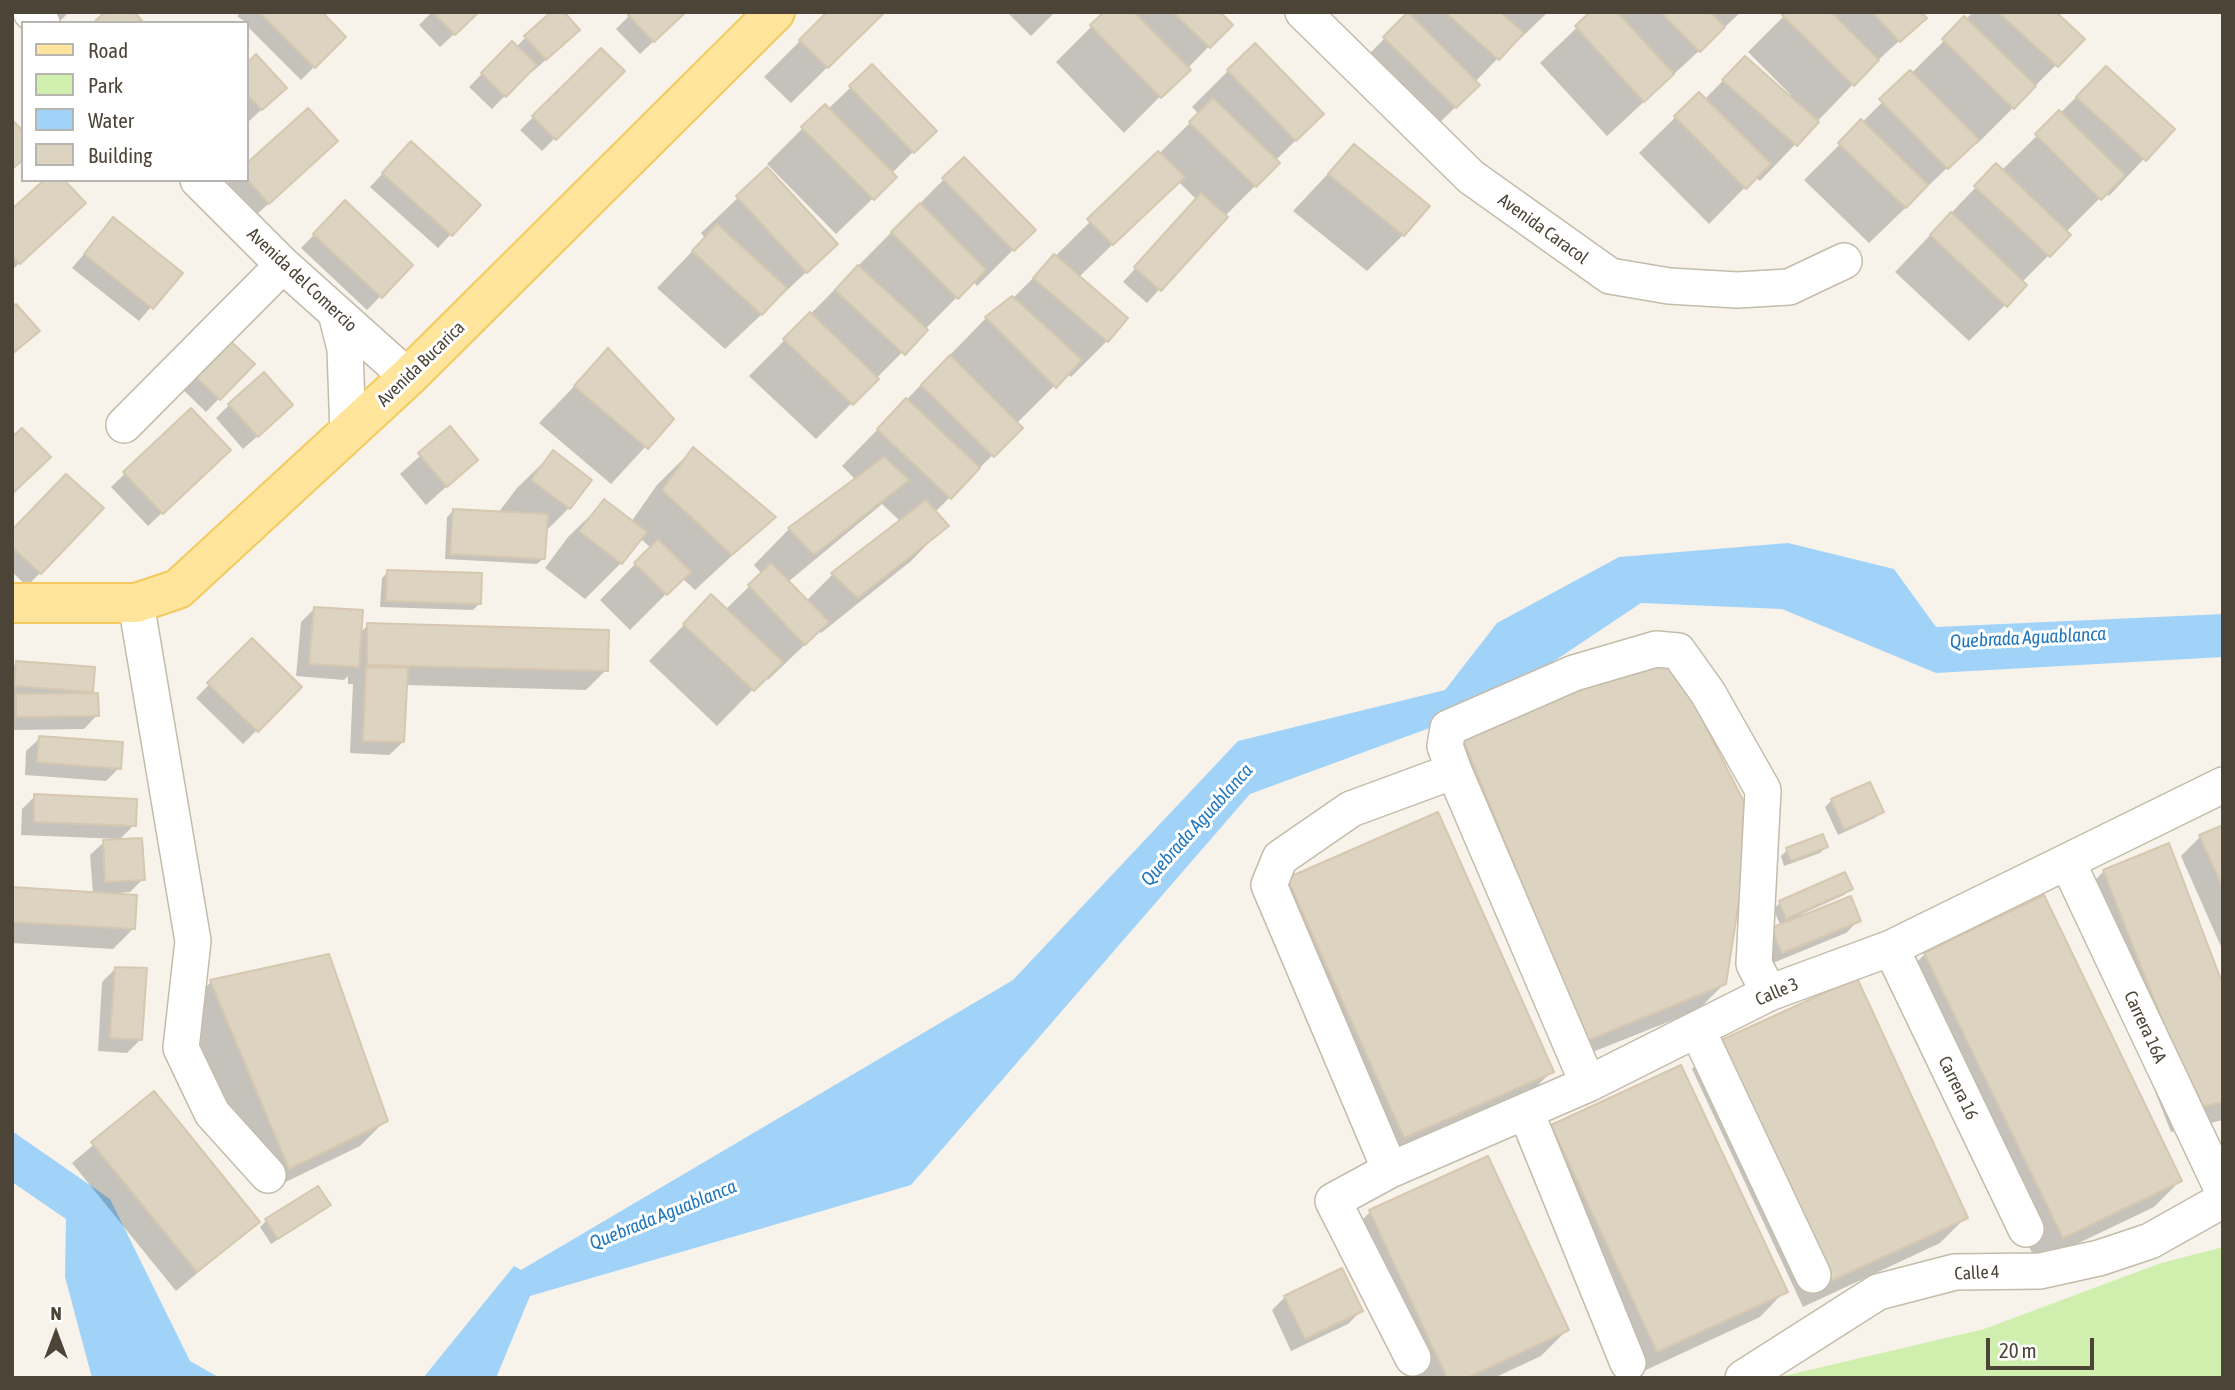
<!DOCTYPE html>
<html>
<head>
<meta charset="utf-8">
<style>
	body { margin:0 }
	#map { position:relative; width:2235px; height:1390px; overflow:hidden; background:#f7f3ea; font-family:"Asap Condensed",sans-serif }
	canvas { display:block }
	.frame { position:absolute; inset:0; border:14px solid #4c4537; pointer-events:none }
	.legend { position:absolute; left:21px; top:21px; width:228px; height:161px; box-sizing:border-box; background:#fff; border:2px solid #b7b5af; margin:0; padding:9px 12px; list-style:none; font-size:21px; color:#4c4537 }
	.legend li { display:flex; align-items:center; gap:14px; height:35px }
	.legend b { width:35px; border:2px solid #b7b5af }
	.north { position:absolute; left:21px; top:1299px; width:70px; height:70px; -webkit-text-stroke:5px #fff; paint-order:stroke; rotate:0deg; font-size:19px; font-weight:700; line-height:28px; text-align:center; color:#4c4537 }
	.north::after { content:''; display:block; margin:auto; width:24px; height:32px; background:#4c4537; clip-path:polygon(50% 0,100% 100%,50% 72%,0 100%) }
	.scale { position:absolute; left:1986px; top:1338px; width:108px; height:32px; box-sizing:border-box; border:4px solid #4c4537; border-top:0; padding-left:9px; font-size:21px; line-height:24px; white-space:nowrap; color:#4c4537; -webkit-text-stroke:5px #fff; paint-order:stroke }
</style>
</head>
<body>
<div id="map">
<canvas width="2235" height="1390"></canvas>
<div class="frame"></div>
<ul class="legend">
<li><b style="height:9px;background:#ffe59b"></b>Road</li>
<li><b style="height:19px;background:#d0efaf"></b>Park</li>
<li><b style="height:19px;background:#a1d3f9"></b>Water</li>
<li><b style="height:19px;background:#ddd3c1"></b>Building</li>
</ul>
<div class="north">N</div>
<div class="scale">20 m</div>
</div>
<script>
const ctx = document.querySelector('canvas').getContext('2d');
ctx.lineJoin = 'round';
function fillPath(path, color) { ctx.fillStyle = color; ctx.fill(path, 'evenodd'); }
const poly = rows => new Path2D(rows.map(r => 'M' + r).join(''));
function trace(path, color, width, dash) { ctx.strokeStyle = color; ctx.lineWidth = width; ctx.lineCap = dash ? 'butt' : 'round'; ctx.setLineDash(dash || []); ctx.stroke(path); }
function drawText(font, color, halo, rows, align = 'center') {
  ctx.font = font + ' "Asap Condensed",sans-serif'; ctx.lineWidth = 6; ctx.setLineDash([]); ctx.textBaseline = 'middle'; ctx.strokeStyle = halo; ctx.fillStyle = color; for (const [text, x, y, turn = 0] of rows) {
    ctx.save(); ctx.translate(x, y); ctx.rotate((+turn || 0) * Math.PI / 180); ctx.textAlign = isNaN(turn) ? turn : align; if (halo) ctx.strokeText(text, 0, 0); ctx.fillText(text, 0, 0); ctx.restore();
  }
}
fillPath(poly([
	[2223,1247,2223,1378,1775,1378,1984,1329,2158,1264]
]), '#d0efaf');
fillPath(poly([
	[1788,543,1894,569,1936,627,2223,614,2223,657,1936,673,1782,609,1641,603,1484,708,1250,794,911,1185,530,1296,496,1378,423,1378,514,1266,521,1270,1013,980,1238,741,1445,690,1497,623,1619,557],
	[12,1131,110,1199,190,1361,220,1378,92,1378,65,1277,66,1219,12,1182]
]), '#a1d3f9');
fillPath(poly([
	[47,12,69,12,58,23],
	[241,12,319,12,344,37,301,80,247,26,247,23,237,16],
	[432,12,478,12,440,47,419,25],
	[633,12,685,12,640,54,616,29],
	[1007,12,1055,12,1031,36],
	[1106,12,1217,12,1230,25,1124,133,1056,62],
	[1411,12,1548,12,1522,37,1520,35,1475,82,1478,85,1419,143,1349,74],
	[1593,12,1741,12,1607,136,1540,63],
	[1788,12,1919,12,1924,18,1862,75,1760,181,1755,177,1709,224,1639,153,1699,94,1704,100,1745,58,1789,98,1791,95,1748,52],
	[1973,12,2053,12,2082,39,1977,144,1975,141,1869,243,1804,180],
	[859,36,791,103,764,77,800,41],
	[526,37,565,43,532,72,530,70,492,109,469,87,512,43,516,47],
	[601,51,622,71,542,151,520,130],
	[256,57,271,101,248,122,247,65],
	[872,67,934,131,892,173,895,177,836,234,767,164,825,106,828,109],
	[2106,68,2172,129,2109,196,2105,193,2066,232,2069,235,2022,282,2025,285,1969,341,1895,272,1996,166,2001,171],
	[1228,71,1322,114,1275,161,1278,163,1225,216,1147,303,1123,282,1197,200,1178,181,1078,278,1107,341,1071,377,1067,373,1016,424,1020,428,935,512,946,525,911,561,821,633,819,631,768,680,765,677,717,726,649,661,711,597,725,610,762,574,754,565,789,529,856,480,842,466,986,318,1012,299,1199,114,1192,107],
	[882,504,901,522,832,575,806,601,788,582],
	[308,110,323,154,255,216,227,184,231,180,247,180,247,165],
	[1354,146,1403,235,1367,271,1293,211],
	[398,157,478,205,438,248,370,187],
	[964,159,1033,230,977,286,973,281,816,439,749,376],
	[767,170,836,244,725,349,657,288,705,238,701,233],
	[12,212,70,216,12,270],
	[332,216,411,265,367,310,301,248],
	[113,220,180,273,139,321,72,268],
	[224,337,252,364,206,412,177,384],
	[608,351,671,419,611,484,539,423],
	[229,405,278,418,243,449,216,418],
	[191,411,215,463,148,526,111,487],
	[450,429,476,460,426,505,400,474],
	[693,449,774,517,695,590,682,578,630,630,600,600,651,548,640,538,621,563,585,599,545,568,568,537,604,502,631,522,657,485],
	[553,453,569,508,545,532,544,558,537,564,445,559,447,517,453,511,498,513,517,488],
	[12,532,40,573,27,586,12,572],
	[388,572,479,604,473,610,380,607,382,578],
	[314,609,360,633,368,625,606,670,586,690,405,685,403,742,389,755,350,753,353,684,348,684,348,676,344,680,296,676,301,622],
	[252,641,300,687,243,744,196,698],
	[17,663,91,691,87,695,97,715,84,729,12,730,12,668],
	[1461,733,1724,984,1698,1010,1560,1065,1435,759],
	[40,738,119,768,106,781,25,775,26,751],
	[1869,784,1882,811,1875,818,1838,835,1825,807,1831,801],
	[35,796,134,825,120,839,21,835,22,809],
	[2223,827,2223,951,2181,856,2200,837],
	[104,842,143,879,130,892,119,893,133,929,113,949,12,943,12,889,93,894,90,855],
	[1826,847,1820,853,1784,866,1781,856,1787,850],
	[2104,871,2223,990,2223,1120,2171,1132,2078,897],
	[1844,874,1851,889,1844,895,1802,914,1803,917,1859,920,1846,933,1768,965,1759,943,1781,926,1773,909,1780,903],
	[1288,880,1552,1071,1526,1097,1378,1163,1262,905],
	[1925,954,2180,1181,2154,1207,2037,1263,1899,980],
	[116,968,141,1039,127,1053,98,1051,102,982],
	[211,982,386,1120,360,1146,263,1193,185,1008],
	[1718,1043,1966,1217,1940,1243,1803,1307,1692,1069],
	[1680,1067,1785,1291,1760,1317,1631,1377,1526,1152,1552,1126],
	[154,1094,258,1222,176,1291,72,1163],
	[329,1205,271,1244,260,1227,266,1221],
	[1370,1212,1567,1330,1541,1356,1494,1378,1409,1378,1344,1238],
	[1285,1297,1361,1311,1348,1324,1291,1351,1272,1310]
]), '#0003');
const building = poly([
	[105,12,134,12,144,23,93,23,105,12],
	[259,12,322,12,346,37,315,68,259,12],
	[433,12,479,12,455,35,433,12],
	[551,12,564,12,580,30,546,60,524,36,551,12],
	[631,12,686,12,654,42,628,15,631,12],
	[827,12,885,12,828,68,799,40,827,12],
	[1104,12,1134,12,1191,70,1161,98,1090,25,1104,12],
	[1173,12,1220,12,1233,25,1210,48,1173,12],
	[1408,12,1480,85,1456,108,1383,37,1408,12],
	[1445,12,1500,12,1524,33,1499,60,1445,12],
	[1590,12,1617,12,1674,74,1644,102,1575,26,1590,12],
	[1661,12,1710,12,1725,27,1700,52,1661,12],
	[1785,12,1831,12,1879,60,1854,86,1782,15,1785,12],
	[1872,12,1921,12,1927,18,1900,42,1872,12],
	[1998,12,2056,12,2085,39,2058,67,1998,12],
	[1964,16,2036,86,2014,109,1942,39,1964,16],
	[512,41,537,65,506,97,481,73,512,41],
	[1255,43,1324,114,1296,141,1227,70,1255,43],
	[601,48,625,71,556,140,532,116,601,48],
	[256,54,287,88,262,110,247,94,247,63,256,54],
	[1745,56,1819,122,1797,146,1722,80,1745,56],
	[872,64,937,131,914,153,849,86,872,64],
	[2106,66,2175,129,2146,161,2076,97,2106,66],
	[1910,70,1979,140,1948,169,1879,99,1910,70],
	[1699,92,1771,164,1746,189,1674,116,1699,92],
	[1213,98,1280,163,1256,187,1189,122,1213,98],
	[825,104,897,177,874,200,801,127,825,104],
	[308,108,338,141,269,204,247,179,247,163,308,108],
	[2059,110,2125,175,2101,200,2035,134,2059,110],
	[1861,119,1928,185,1906,208,1838,143,1861,119],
	[12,120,23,131,23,160,12,169,12,120],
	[411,141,481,205,452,236,382,173,411,141],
	[1354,144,1430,206,1404,236,1328,174,1354,144],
	[1158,151,1185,177,1113,245,1087,219,1158,151],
	[964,157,1036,230,1014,251,942,178,964,157],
	[1996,163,2071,235,2050,257,1974,186,1996,163],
	[767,167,838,244,807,273,736,196,767,167],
	[44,180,64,180,86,203,20,264,12,256,12,209,44,180],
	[1201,193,1228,217,1161,291,1134,267,1201,193],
	[345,200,413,265,382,298,313,234,345,200],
	[920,203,986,270,958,299,891,232,920,203],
	[1951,212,2027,285,2007,307,1930,235,1951,212],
	[113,217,183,273,153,309,84,254,113,217],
	[717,224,787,288,762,315,692,251,717,224],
	[1054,254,1128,318,1108,342,1033,278,1054,254],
	[858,265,928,330,905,355,835,290,858,265],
	[1012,296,1082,360,1056,388,985,317,1012,296],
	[16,304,40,331,12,354,12,307,16,304],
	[810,312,879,379,853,405,783,339,810,312],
	[223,334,255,364,220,400,189,370,223,334],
	[608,348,674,419,648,449,574,386,608,348],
	[950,355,1023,428,994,457,921,385,950,355],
	[264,372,293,405,258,437,228,404,264,372],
	[906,398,980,468,951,499,877,429,906,398],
	[191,408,231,450,163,514,123,472,191,408],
	[450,426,478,460,447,487,418,453,450,426],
	[22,428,51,457,12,494,12,437,22,428],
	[693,447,776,517,732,555,662,490,693,447],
	[553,450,592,480,570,509,531,480,553,450],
	[884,457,909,480,814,555,788,528,884,457],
	[66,474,104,508,41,574,12,547,12,530,66,474],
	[604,499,647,532,622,564,579,531,604,499],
	[926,500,949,526,858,598,831,573,926,500],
	[453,509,548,514,545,559,450,554,453,509],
	[658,539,691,572,667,595,634,563,658,539],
	[771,563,829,622,805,645,748,585,771,563],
	[387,570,482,573,481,604,386,601,387,570],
	[711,594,783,662,754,691,683,624,711,594],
	[314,607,363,610,359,667,309,664,314,607],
	[367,623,609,630,608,671,367,665,367,623],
	[252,638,302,687,258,732,207,683,252,638],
	[1669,654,1752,818,1726,984,1586,1041,1460,732,1669,654],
	[16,661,95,667,93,692,14,686,16,661],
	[366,667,408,668,404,742,363,741,366,667],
	[98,693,99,716,16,717,16,694,98,693],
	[39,736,123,742,121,769,37,762,39,736],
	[1870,782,1884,812,1844,830,1831,799,1870,782],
	[34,794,137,799,136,826,34,822,34,794],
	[1438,812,1554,1072,1404,1138,1287,878,1438,812],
	[2223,825,2223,888,2199,835,2223,825],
	[1823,834,1828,847,1791,861,1786,848,1823,834],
	[142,838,145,880,105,882,103,840,142,838],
	[2169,843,2223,985,2223,1102,2197,1108,2103,870,2169,843],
	[1845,872,1853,889,1786,919,1779,901,1845,872],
	[12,887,137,895,135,929,12,922,12,887],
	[2044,895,2182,1181,2063,1238,1924,953,2044,895],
	[1851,896,1861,921,1782,953,1771,928,1851,896],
	[329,954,388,1121,289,1169,210,980,329,954],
	[115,967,147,968,142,1040,110,1038,115,967],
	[1857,978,1968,1218,1829,1282,1717,1042,1857,978],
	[1681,1065,1788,1292,1657,1352,1551,1125,1681,1065],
	[154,1091,260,1222,197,1272,91,1142,154,1091],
	[1488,1156,1569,1330,1467,1378,1447,1378,1369,1210,1488,1156],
	[318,1186,331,1205,278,1239,265,1219,318,1186],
	[1342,1268,1363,1311,1305,1339,1284,1296,1342,1268]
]);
fillPath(building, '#ddd3c1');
trace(building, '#d6c8b0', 2);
const minor = poly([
	[31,12,42,23],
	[1303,12,1471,177,1610,276,1669,286,1737,290,1789,287,1844,261],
	[198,180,283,265,408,377],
	[336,313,345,349,348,433],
	[124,425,283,265],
	[136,603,193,941,181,1048,212,1113,268,1175],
	[2068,863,2223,1191],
	[1891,948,2026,1229],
	[1697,1029,1813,1275],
	[1588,1084,1454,771,1445,746,1448,728,1574,673,1656,649,1678,651,1708,693,1763,790,1754,964,1769,993],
	[1526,1112,1628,1363],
	[1390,1170,1269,885,1280,858,1351,809,1454,771],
	[1413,1358,1333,1201,1390,1170,1588,1084,1769,993,1891,948,2223,785],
	[1743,1378,1878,1292,1955,1272,2040,1271,2099,1258,2150,1241,2223,1200]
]);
const major = poly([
	[12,603,136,603,178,589,408,377,775,12]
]);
trace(minor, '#c4bcab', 38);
trace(major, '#f2ca5d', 42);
trace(minor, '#fff', 35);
trace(major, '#ffe59b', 38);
drawText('18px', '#4c4537', '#fff', [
	["Avenida Caracol",1543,229,36],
	["Avenida del Comercio",302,280,43],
	["Avenida Bucarica",421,364,-44],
	["Calle 3",1777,992,-23],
	["Carrera 16A",2145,1027,65],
	["Carrera 16",1958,1088,64],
	["Calle 4",1977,1273,-3]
]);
drawText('italic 19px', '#2077be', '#fff', [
	["Quebrada Aguablanca",2028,638,-3],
	["Quebrada Aguablanca",1197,825,-48],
	["Quebrada Aguablanca",663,1215,-22]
]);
</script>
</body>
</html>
